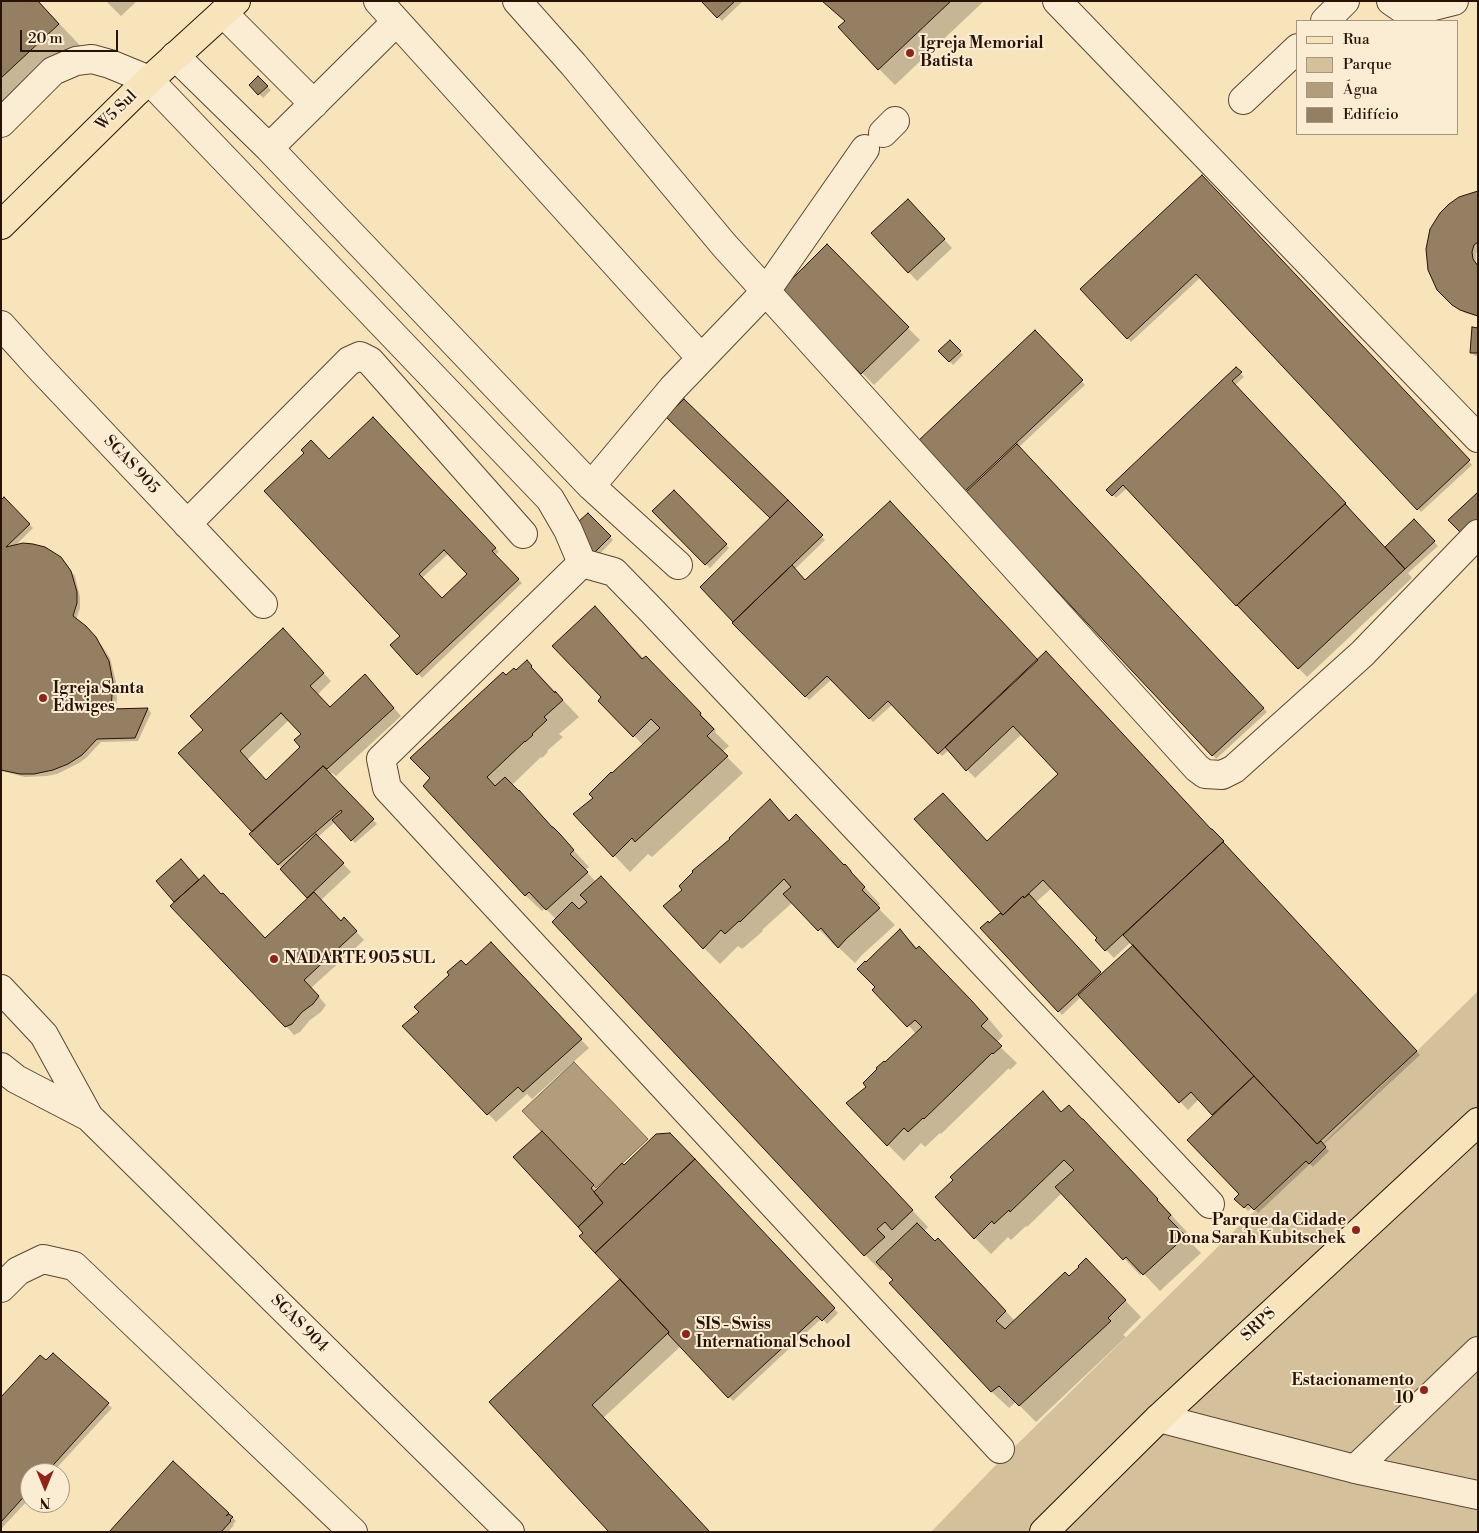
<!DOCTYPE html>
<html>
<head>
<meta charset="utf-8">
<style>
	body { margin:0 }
	#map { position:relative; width:1479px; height:1533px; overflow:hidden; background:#f8e4bb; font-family:"Libre Bodoni",serif }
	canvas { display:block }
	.frame { position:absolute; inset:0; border:2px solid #281203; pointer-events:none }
	.legend { position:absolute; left:1296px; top:20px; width:162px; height:115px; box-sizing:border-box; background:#faedd3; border:1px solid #a69580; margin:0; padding:6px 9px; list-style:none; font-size:15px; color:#281203 }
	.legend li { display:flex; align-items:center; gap:10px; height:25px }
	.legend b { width:25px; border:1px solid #a69580 }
	.north { position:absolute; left:20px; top:1463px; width:50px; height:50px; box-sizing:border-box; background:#faedd3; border:1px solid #a69580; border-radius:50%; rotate:180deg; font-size:14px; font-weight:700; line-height:20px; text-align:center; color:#281203 }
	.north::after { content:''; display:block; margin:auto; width:18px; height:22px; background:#8f2418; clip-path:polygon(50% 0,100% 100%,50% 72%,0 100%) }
	.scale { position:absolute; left:20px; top:30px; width:98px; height:22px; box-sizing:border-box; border:2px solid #281203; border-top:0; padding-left:6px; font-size:15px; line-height:18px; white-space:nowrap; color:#281203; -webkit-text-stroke:4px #faedd3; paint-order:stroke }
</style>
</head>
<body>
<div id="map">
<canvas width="1479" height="1533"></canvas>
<div class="frame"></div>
<ul class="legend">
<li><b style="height:6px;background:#f8e4bb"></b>Rua</li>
<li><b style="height:14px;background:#d5c09c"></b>Parque</li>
<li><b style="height:14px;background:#b19d7c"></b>Água</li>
<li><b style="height:14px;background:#947f63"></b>Edifício</li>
</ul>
<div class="north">N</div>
<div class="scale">20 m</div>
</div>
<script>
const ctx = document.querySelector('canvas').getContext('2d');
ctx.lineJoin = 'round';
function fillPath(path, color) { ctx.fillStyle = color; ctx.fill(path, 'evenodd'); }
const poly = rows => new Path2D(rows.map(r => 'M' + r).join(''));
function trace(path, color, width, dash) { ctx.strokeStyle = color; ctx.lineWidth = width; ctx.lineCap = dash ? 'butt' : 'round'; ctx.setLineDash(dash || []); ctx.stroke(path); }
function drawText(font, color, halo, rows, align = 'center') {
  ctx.font = font + ' "Libre Bodoni",serif'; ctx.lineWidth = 4; ctx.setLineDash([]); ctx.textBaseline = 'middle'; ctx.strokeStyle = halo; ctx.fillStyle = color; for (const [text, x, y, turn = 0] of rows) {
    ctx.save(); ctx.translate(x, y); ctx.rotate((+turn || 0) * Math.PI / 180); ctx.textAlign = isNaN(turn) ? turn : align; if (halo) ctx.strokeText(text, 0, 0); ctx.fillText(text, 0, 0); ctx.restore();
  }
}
fillPath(poly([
	[1478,991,1478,1532,931,1532,991,1470]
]), '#d5c09c');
const water = poly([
	[574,1062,648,1139,596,1188,522,1111,574,1062]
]);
fillPath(water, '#b19d7c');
trace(water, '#7a654c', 1);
fillPath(poly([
	[1,1,38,1,89,55,1,137],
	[106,1,137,1,121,16],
	[703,1,743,1,722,21],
	[822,1,984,1,895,85,879,69,846,22],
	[258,78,271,90,263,98,251,85],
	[1202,176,1472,465,1421,512,1201,277,1131,342,1082,289],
	[1478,193,1478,250,1476,253,1476,262,1478,266,1478,317,1465,313,1456,307,1440,292,1432,279,1427,258],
	[916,208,952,248,917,281,872,233],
	[827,246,920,340,874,385,781,291],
	[1478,329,1478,356,1475,356,1471,352],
	[1036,332,1085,385,1019,447,1267,712,1216,759,965,489],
	[950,342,963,355,953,365,940,351],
	[1236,369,1244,377,1234,386,1349,507,1347,509,1385,548,1414,520,1438,546,1408,573,1412,578,1307,677,1127,488,1116,498,1108,490],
	[684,401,825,540,794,570,805,582,1038,661,1231,850,1230,851,1420,1055,1323,1145,1329,1151,1313,1167,1310,1164,1258,1213,1253,1207,1248,1211,1236,1199,1241,1194,1214,1115,1199,1099,1188,1110,1081,997,1062,1015,982,928,1005,920,987,843,1059,774,1022,734,975,778,949,750,942,756,893,704,873,722,832,679,809,700,701,587,772,518],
	[1052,888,1098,939,1096,940,1114,958,1131,942,1138,953,1102,975,1036,902],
	[373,419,499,552,495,555,522,583,422,678,392,645,402,636],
	[449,553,469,574,442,600,422,578],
	[674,492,729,548,710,568,654,511],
	[4,499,33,528,15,546,64,563,75,576,80,597,80,608,76,620,92,633,102,646,110,658,116,682,117,700,115,710,148,709,151,713,138,741,101,742,86,758,79,763,57,774,47,776,25,777,1,771,1,501],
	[588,515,613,540,597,557,571,530],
	[611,624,644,659,662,673,716,730,715,732,729,746,722,752,743,773,652,857,648,854,630,872,575,814,594,798,643,745,600,701,603,697],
	[291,638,331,681,318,694,330,708,373,684,401,716,336,776,332,773,330,774,377,824,355,843,335,822,318,837,351,872,321,900,341,922,352,927,364,940,311,988,326,1005,321,1012,310,1020,300,1032,294,1035,157,882,199,881,265,939,309,898,251,834,254,832,205,730],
	[289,720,302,734,302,747,266,781,247,760],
	[527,662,579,717,559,734,563,737,547,751,548,752,542,758,541,757,512,785,535,808,589,867,585,870,596,882,617,893,928,1227,924,1231,935,1243,954,1256,1015,1321,1069,1278,1102,1276,1141,1317,1123,1335,1126,1337,1036,1422,1016,1402,1009,1408,992,1392,891,1284,895,1280,884,1269,881,1271,865,1255,556,919,545,908,542,911,525,895,424,786,506,677,516,672],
	[770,801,790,821,845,866,880,904,877,907,895,925,862,955,855,963,836,945,835,946,793,902,762,930,763,931,742,949,738,946,720,964,704,948,684,890,731,839],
	[900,930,918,949,936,964,987,1017,1003,1036,996,1043,1017,1063,1010,1070,1009,1068,941,1134,940,1133,925,1147,921,1143,904,1161,888,1145,868,1087,916,1034,877,987,865,963],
	[498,952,589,1048,532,1099,527,1094,496,1122,404,1026,420,1012,451,975],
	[1043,1093,1062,1112,1099,1137,1173,1216,1173,1217,1187,1232,1183,1235,1201,1253,1160,1291,1143,1273,1140,1275,1062,1193,1027,1227,1026,1226,1011,1240,1008,1237,991,1254,975,1238],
	[542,1132,597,1190,624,1167,670,1134,838,1313,827,1324,822,1318,733,1401,681,1346,603,1418,710,1532,611,1532,490,1402,621,1279,585,1233],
	[53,1354,112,1408,52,1473,30,1473,30,1498,1,1529,1,1399],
	[173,1463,232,1517,236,1521,233,1524,234,1525,228,1532,110,1532]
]), '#0003');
const building = poly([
	[1,1,38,1,59,24,1,78,1,1],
	[701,1,735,1,717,18,701,1],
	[822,1,951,1,878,70,838,27,845,21,822,1],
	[258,76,268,86,258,95,249,85,258,76],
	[1202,175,1470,460,1417,510,1196,274,1127,339,1080,289,1202,175],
	[1478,191,1478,242,1474,245,1472,252,1473,259,1478,266,1478,316,1460,310,1452,305,1437,290,1428,270,1426,249,1430,229,1440,213,1449,204,1459,197,1478,191],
	[908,199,945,239,908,273,871,233,908,199],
	[827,244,909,327,861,374,780,291,827,244],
	[1472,327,1478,328,1478,353,1470,353,1472,327],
	[1035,330,1083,380,965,491,917,442,1035,330],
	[950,340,961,351,949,362,938,351,950,340],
	[1236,367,1242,372,1232,381,1346,503,1236,606,1123,485,1112,496,1106,490,1236,367],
	[684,399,788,500,770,518,666,417,684,399],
	[373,417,496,548,492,551,519,579,417,675,390,645,400,636,264,491,304,453,301,450,311,440,329,459,373,417],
	[444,550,467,574,442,598,419,574,444,550],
	[1017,444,1264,708,1212,756,965,493,1017,444],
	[674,490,727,544,705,565,652,511,674,490],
	[1478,492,1478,539,1472,544,1448,520,1478,492],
	[4,497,30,524,6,547,23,543,33,544,45,547,61,557,71,571,77,592,77,603,73,616,86,626,96,637,109,661,113,682,111,709,148,708,135,738,97,739,82,755,68,764,53,770,34,774,20,774,1,770,1,500,4,497],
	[788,500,823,535,733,622,700,587,788,500],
	[890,501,1038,660,938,754,888,701,869,719,827,676,805,697,732,623,792,565,805,580,890,501],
	[1345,504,1405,569,1298,669,1237,605,1345,504],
	[588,513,611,536,593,554,569,530,588,513],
	[1414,519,1435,541,1404,570,1405,569,1385,547,1414,519],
	[595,606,642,659,646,656,701,713,700,715,714,729,707,736,728,756,650,828,635,842,632,838,613,857,573,814,593,798,589,794,611,772,612,773,660,728,651,719,633,737,598,701,601,697,552,646,595,606],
	[283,628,324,673,310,686,330,707,365,674,394,708,327,769,323,766,252,832,178,753,203,730,190,716,283,628],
	[281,713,301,734,294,740,300,747,266,780,240,751,281,713],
	[1046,651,1211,829,1212,829,1224,841,1105,951,1095,940,1097,938,1043,880,1024,898,1023,896,1003,915,914,819,943,793,987,841,1058,774,1013,726,966,771,945,747,1046,651],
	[527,660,532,666,531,667,555,693,555,691,563,700,544,717,547,720,532,734,533,735,525,742,525,741,487,777,495,786,505,777,519,791,519,790,552,827,553,827,560,834,574,850,570,854,588,872,546,910,529,892,525,896,423,786,430,778,410,758,503,672,506,675,514,668,516,670,527,660],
	[323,766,374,819,351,841,332,820,342,812,341,810,278,865,249,834,323,766],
	[770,799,789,821,796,814,844,865,845,864,851,871,851,872,865,887,862,890,880,908,846,939,838,948,821,928,818,931,783,894,791,887,784,879,740,922,739,921,725,934,721,930,703,949,663,906,682,890,679,886,693,872,692,871,730,839,729,838,770,799],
	[316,834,344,863,307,898,280,869,316,834],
	[1223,842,1417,1051,1317,1144,1123,935,1223,842],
	[181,859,199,880,174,902,156,881,181,859],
	[204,875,221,894,223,893,265,938,314,892,341,921,344,917,357,931,304,980,319,996,313,1004,302,1012,292,1024,285,1027,170,906,204,875],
	[601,876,913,1210,892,1230,885,1222,877,1229,885,1237,864,1256,552,922,572,902,579,909,587,902,580,895,601,876],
	[1029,894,1101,972,1058,1012,980,928,988,921,989,923,1000,913,1003,915,1023,896,1024,898,1029,894],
	[900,929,916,949,919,946,971,1000,988,1019,981,1026,1002,1046,993,1054,992,1053,924,1119,923,1118,908,1132,904,1128,887,1146,846,1103,866,1087,863,1083,877,1069,876,1068,884,1061,885,1062,922,1027,915,1020,907,1027,872,990,875,987,857,969,865,961,866,962,900,929],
	[491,942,582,1039,523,1092,518,1087,487,1115,402,1026,419,1012,414,1007,449,975,447,972,461,960,466,965,491,942],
	[1133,945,1254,1076,1212,1115,1191,1092,1179,1103,1078,995,1133,945],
	[1254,1076,1317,1144,1321,1141,1326,1147,1309,1164,1306,1161,1254,1210,1248,1204,1244,1208,1234,1199,1239,1194,1187,1140,1254,1076],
	[1043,1091,1061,1112,1069,1105,1082,1119,1083,1119,1158,1199,1157,1200,1171,1215,1168,1218,1186,1236,1143,1275,1126,1257,1123,1260,1055,1187,1074,1170,1064,1160,1010,1212,1009,1210,994,1224,992,1221,974,1239,935,1197,953,1180,950,1177,1043,1091],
	[542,1131,592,1183,594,1185,591,1188,603,1203,578,1227,513,1157,542,1131],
	[670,1133,695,1159,595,1253,579,1236,583,1233,578,1227,603,1203,594,1192,622,1163,624,1165,656,1134,670,1133],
	[695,1159,835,1308,822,1321,817,1316,728,1398,668,1334,669,1332,595,1253,695,1159],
	[917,1223,935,1241,938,1238,1006,1311,996,1321,1005,1329,1065,1272,1069,1276,1079,1267,1078,1266,1086,1258,1126,1300,1108,1318,1111,1321,1019,1406,999,1386,991,1392,889,1283,893,1280,876,1262,917,1223],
	[620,1279,669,1332,592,1405,710,1532,609,1532,489,1402,620,1279],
	[53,1353,109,1403,46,1473,30,1473,30,1490,1,1522,1,1397,40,1355,46,1360,53,1353],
	[173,1461,229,1513,226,1516,229,1514,233,1517,230,1520,231,1521,221,1532,109,1532,173,1461]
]);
fillPath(building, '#947f63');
trace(building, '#281203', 1);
const minor = poly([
	[378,1,701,358],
	[517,1,573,64,724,245,1197,768,1205,774,1222,775,1234,769,1362,654,1478,534],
	[1057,1,1478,438],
	[1391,1,1407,12,1414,11,1454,1],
	[223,13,314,104],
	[1325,21,1345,1],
	[175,56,269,148,591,486,678,565],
	[1243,100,1298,48],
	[1,123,53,71,76,61,92,59,110,64,149,80,550,499,568,530,582,563,614,572,652,611,1210,1204],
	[883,133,895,121],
	[269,148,396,22],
	[1,325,39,367,263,604],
	[591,486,672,389,766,291,865,149],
	[187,524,349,361,360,356,370,361,523,534],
	[582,563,381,759,387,788,1000,1449],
	[1,989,44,1035,89,1117,510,1532],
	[1,1067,16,1079,89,1117],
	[1,1288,18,1271,43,1259,74,1266,353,1532],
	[1159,1418,1355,1469,1478,1495],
	[1355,1469,1478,1351]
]);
const major = poly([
	[1,225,133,95,236,1],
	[1044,1532,1159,1418,1478,1122]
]);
trace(minor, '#5c4631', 30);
trace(major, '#281203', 30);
trace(minor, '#faedd3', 28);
trace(major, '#f8e4bb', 28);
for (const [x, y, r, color] of [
	[910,53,5,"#8f2418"],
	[43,698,5,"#8f2418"],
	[274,959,5,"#8f2418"],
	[1356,1230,5,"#8f2418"],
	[686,1334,5,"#8f2418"],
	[1424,1390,5,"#8f2418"]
]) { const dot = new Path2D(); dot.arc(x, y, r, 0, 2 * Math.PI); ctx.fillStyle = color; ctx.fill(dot); trace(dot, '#faedd3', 2); }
drawText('bold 16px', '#281203', '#faedd3', [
	["Igreja Memorial",920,44],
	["Batista",920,62],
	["Igreja Santa",53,689],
	["Edwiges",53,707],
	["NADARTE 905 SUL",284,959],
	["Parque da Cidade",1346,1221,"right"],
	["Dona Sarah Kubitschek",1346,1239,"right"],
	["SIS - Swiss",696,1325],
	["International School",696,1343],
	["Estacionamento",1414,1381,"right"],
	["10",1414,1399,"right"]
], 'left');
drawText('16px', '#281203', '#faedd3', [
	["W5 Sul",117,111,-44],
	["SGAS 905",131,465,47],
	["SGAS 904",299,1324,45],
	["SRPS",1259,1325,-43]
]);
</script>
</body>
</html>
